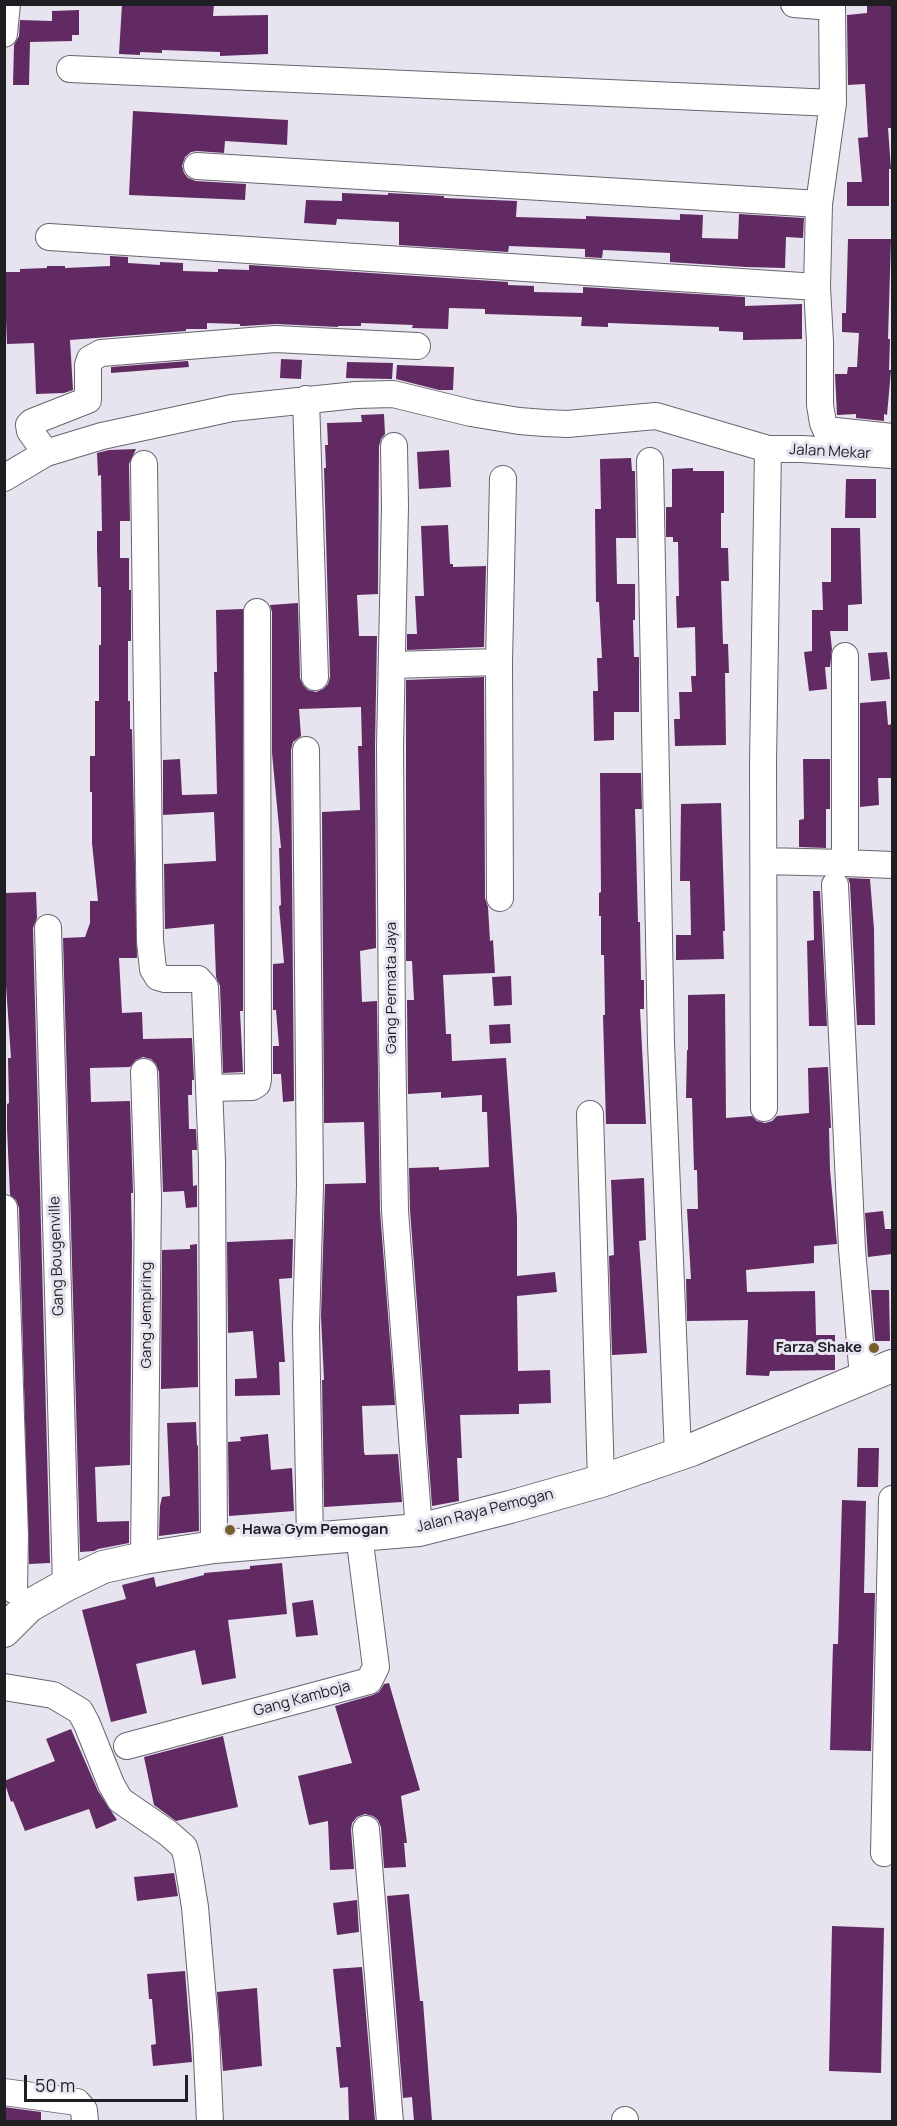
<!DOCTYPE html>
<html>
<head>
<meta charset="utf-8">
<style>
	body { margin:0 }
	#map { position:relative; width:897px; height:2126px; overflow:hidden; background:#e7e4f0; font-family:Manrope,sans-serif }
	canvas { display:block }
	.frame { position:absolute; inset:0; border:6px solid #1f1e23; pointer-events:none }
	.scale { position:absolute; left:24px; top:2075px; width:164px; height:27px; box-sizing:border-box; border:3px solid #1f1e23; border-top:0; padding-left:8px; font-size:18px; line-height:21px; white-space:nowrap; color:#1f1e23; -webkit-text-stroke:4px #e7e4f0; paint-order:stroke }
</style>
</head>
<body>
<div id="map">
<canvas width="897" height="2126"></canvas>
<div class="frame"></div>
<div class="scale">50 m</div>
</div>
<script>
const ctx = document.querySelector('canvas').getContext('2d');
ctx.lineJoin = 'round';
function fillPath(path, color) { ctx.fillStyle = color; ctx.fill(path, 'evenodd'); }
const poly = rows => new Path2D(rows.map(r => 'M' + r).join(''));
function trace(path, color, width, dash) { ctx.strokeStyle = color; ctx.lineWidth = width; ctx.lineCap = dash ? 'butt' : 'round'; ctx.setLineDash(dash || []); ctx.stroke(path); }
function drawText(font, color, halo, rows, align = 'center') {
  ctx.font = font + ' Manrope,sans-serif'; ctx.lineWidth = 6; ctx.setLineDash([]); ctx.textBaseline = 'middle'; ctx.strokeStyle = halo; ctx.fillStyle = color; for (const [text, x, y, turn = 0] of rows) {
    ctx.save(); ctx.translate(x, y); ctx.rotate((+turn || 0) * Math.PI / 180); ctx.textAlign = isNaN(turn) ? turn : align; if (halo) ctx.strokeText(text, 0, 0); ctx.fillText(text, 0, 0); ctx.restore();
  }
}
fillPath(poly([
	[122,4,214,4,213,16,268,15,268,54,220,56,220,52,162,50,162,53,140,52,140,55,119,54],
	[867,4,892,4,892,128,888,128,891,169,889,169,889,206,847,206,847,182,862,182,858,138,868,137,865,84,848,85,847,15,867,13],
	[79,10,79,35,72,35,72,41,30,42,29,85,13,85,14,45,19,36,20,20,52,21,52,11],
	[133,111,288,120,287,145,225,141,224,153,197,151,191,152,185,157,182,166,184,173,188,178,196,181,246,184,245,200,129,195],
	[342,193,388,195,388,193,444,196,444,198,517,201,516,217,586,219,586,216,680,220,680,214,703,215,702,238,738,239,739,214,804,218,803,238,786,237,785,268,746,267,670,262,670,253,603,250,602,258,585,257,585,249,509,246,508,252,399,245,399,222,337,219,336,225,304,223,306,200,342,201],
	[848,239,891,239,888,339,890,339,889,370,891,370,887,415,884,414,884,421,856,418,856,414,837,415,835,374,847,374,848,367,857,367,859,333,842,332,842,313,846,313],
	[110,256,128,257,128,263,160,265,160,262,183,263,183,271,218,272,218,269,249,270,249,265,508,282,508,285,534,286,534,292,583,293,583,287,745,297,745,306,802,304,802,339,743,340,743,332,719,331,719,327,608,323,608,327,581,326,582,317,485,314,485,309,449,308,448,329,412,328,413,325,361,323,361,326,338,326,338,327,276,324,244,326,240,326,240,324,207,323,207,329,186,329,186,331,70,340,73,390,64,393,36,394,34,343,7,344,4,272,20,272,20,269,47,268,47,266,65,266,65,268,110,266],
	[281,359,302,360,301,379,280,378],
	[188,361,189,367,111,373,111,367],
	[347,362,393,363,392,379,346,378],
	[397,365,454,367,453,390,439,390,396,379],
	[384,414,385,434,381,439,379,446,378,594,357,595,359,636,377,636,375,747,376,948,360,951,362,1002,377,1001,380,1211,395,1405,362,1406,364,1452,365,1455,398,1454,402,1502,324,1507,322,1380,324,1380,321,1317,325,1184,366,1183,364,1122,324,1123,322,812,360,810,358,746,362,746,361,707,299,709,301,736,293,742,291,750,294,1101,283,1102,281,1074,273,1074,273,1046,279,1046,276,1010,273,1010,273,964,284,963,279,906,281,905,279,848,281,848,272,753,272,612,270,605,298,603,300,678,303,685,308,690,316,692,323,689,328,684,330,677,324,468,326,468,325,445,328,445,327,423,362,422,361,415],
	[136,449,129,464,130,521,120,521,120,558,129,558,129,590,131,590,131,641,128,641,128,701,130,701,130,729,132,729,137,958,119,958,122,1013,142,1012,143,1039,192,1038,194,1080,192,1080,192,1095,188,1095,189,1129,196,1129,197,1150,192,1150,193,1186,197,1185,197,1207,186,1208,184,1191,163,1192,159,1072,156,1064,151,1059,143,1057,136,1060,130,1067,90,1068,91,1102,130,1101,133,1193,131,1193,132,1242,130,1465,95,1467,97,1522,129,1521,129,1543,98,1549,94,1551,80,1552,63,938,85,937,90,923,90,901,98,901,92,843,92,792,90,792,90,756,95,756,95,701,99,701,99,645,101,645,101,587,98,587,97,549,97,531,102,531,101,475,98,476,97,453,109,450],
	[449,450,451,487,419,489,417,452],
	[631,458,632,471,635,471,636,538,616,538,617,584,635,584,635,620,633,620,634,657,639,657,639,712,614,712,614,740,594,741,593,691,598,691,597,658,602,658,599,602,596,602,595,509,601,509,600,459],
	[693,468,693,471,724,471,724,513,721,513,721,548,728,548,729,581,721,581,723,644,728,644,729,673,725,673,726,745,675,746,674,719,680,719,679,692,692,692,691,676,696,676,695,627,677,628,676,596,679,596,678,542,673,542,673,537,666,537,666,507,672,507,672,469],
	[846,479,876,479,876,518,845,518],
	[448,525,450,564,453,564,453,567,486,566,484,647,407,650,407,634,417,634,415,596,424,596,421,526],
	[831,528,860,528,862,604,848,605,848,631,830,631,832,649,830,667,825,667,827,689,809,691,804,652,812,651,812,610,823,610,822,582,831,582],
	[243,609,243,1011,240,1011,243,1072,223,1073,220,986,216,977,214,924,165,929,164,864,216,861,214,812,163,815,163,760,180,759,182,795,217,794,214,672,217,672,216,610],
	[887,652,890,679,871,681,868,653],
	[484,677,485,898,488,907,490,941,493,940,495,973,443,975,446,1034,451,1034,452,1061,506,1058,517,1218,517,1276,555,1272,557,1292,517,1296,518,1371,550,1370,551,1403,519,1404,519,1414,460,1415,462,1458,457,1458,459,1501,432,1506,410,1210,409,1168,439,1167,439,1170,489,1167,487,1112,482,1112,482,1095,441,1098,441,1092,408,1094,407,1000,414,1000,412,961,406,961,406,680],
	[886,701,888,725,892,724,892,778,878,778,879,805,860,807,860,703],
	[803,759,830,759,830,809,826,809,826,848,799,847,799,820,804,819],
	[600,773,641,773,642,809,635,809,638,922,640,922,641,980,644,980,644,1009,640,1009,646,1124,606,1124,603,1015,605,1015,604,955,601,955,601,916,599,916,599,893,601,892],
	[721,803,725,931,723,931,724,959,676,960,676,935,691,935,690,881,680,881,681,804],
	[848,878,870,879,874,929,875,1025,857,1025,850,884],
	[813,891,820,891,827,1026,809,1026,807,941,814,940],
	[36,892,37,918,33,928,50,1563,29,1564,19,1208,16,1200,10,1195,7,1129,7,1104,9,1103,8,1058,11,1058,4,957,4,923,6,923,5,893],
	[511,976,512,1005,494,1006,492,977],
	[725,994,726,1118,752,1116,757,1121,765,1123,772,1121,777,1116,809,1113,808,1068,828,1067,831,1128,829,1128,830,1170,837,1244,814,1246,814,1263,746,1270,747,1292,815,1291,816,1335,835,1335,835,1370,770,1371,769,1376,746,1375,748,1320,687,1321,686,1279,691,1279,687,1209,698,1209,697,1170,694,1170,692,1098,686,1098,687,1050,688,1050,688,995],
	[510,1024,511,1043,490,1044,489,1025],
	[644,1178,646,1240,639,1241,647,1353,612,1355,609,1256,614,1255,611,1180],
	[883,1211,885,1229,892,1229,892,1254,868,1257,865,1213],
	[293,1239,292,1278,279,1279,285,1362,279,1362,280,1395,235,1396,235,1379,257,1378,253,1331,228,1333,227,1242],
	[197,1244,198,1387,161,1389,162,1250,190,1249,190,1245],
	[871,1290,889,1290,890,1341,875,1341],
	[196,1422,197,1446,198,1445,199,1531,159,1536,160,1506,162,1497,170,1496,167,1423],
	[268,1434,271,1470,292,1468,294,1511,229,1516,228,1442,241,1441,240,1437],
	[858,1448,879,1448,878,1487,857,1487],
	[842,1500,866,1501,864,1593,875,1593,871,1751,830,1750,833,1644,838,1644],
	[282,1563,287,1614,228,1620,236,1678,202,1685,195,1650,136,1664,147,1713,111,1722,82,1610,126,1599,122,1585,154,1577,156,1587,204,1575,204,1573,250,1569,250,1566],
	[313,1600,318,1635,296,1637,292,1603],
	[389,1683,420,1790,401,1796,407,1843,404,1843,406,1867,384,1868,381,1827,378,1820,373,1816,365,1814,357,1817,352,1823,351,1830,354,1869,330,1870,328,1821,309,1825,298,1776,352,1763,335,1706,373,1695,379,1692,384,1684],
	[71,1729,98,1791,117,1820,96,1829,89,1809,25,1831,13,1801,11,1802,4,1781,55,1761,46,1739],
	[223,1736,238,1807,176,1821,154,1805,144,1757],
	[174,1873,178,1896,137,1901,134,1877],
	[409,1894,420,2001,423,2001,432,2121,414,2121,412,2097,403,2098,387,1896],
	[357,1900,359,1932,337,1935,333,1903],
	[832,1926,884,1928,881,2073,829,2071],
	[362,1967,375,2121,349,2121,348,2087,340,2088,336,2047,341,2047,333,1969],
	[185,1971,192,2062,153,2066,151,2045,156,2044,152,1999,149,1999,147,1974],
	[257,1988,262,2066,223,2071,217,1992],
	[4,2107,41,2112,41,2121,4,2121]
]), '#612a62');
const minor = poly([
	[794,4,832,7],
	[832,4,833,103,819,204,817,287,820,342,820,405,823,423,826,430,892,437],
	[4,34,7,4],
	[70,69,833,103],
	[197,166,819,204],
	[49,237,817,287],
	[306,399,315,677],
	[394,446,395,506,390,747,392,1033,395,1211,419,1530],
	[46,453,30,431,29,425,32,422,88,400,88,365,90,359,101,353,275,339,417,346],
	[650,461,661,1043,678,1454],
	[144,464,150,941,153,969,158,977,165,979,198,979,205,987,212,1161,214,1547],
	[4,478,46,453,102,436,232,408,356,395,393,394,471,413,519,421,545,423,567,424,656,416,768,449,802,449,892,455],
	[845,656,845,863,892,865],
	[392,665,499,662],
	[306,750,310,1186,306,1327,310,1540],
	[764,861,845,863],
	[835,885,852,1249,863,1377],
	[500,898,499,662,503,479],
	[48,928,66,1585],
	[144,1072,148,1196,144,1558],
	[210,1088,252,1087,257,1084,258,1079,257,612],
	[764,1108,763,763,768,449],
	[590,1114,601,1481],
	[4,1208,15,1536,14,1590],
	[4,1687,53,1695,80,1711,87,1724,111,1784,120,1800,168,1833,184,1847,187,1858,195,1907,206,2035,210,2122],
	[127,1746,369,1681,376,1667,359,1535],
	[366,1829,390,2122],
	[884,1853,892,1499],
	[4,2092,77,2102,84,2110,85,2122],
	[625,2122,625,2120]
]);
const tertiary = poly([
	[4,1631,29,1606,66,1585,103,1567,144,1558,214,1547,419,1530,510,1507,601,1481,691,1450,892,1366]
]);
trace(minor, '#68656f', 28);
trace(tertiary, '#68656f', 34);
trace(minor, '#fff', 26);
trace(tertiary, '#fff', 32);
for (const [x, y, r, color] of [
	[874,1348,6,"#785e2f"],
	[230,1530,6,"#785e2f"]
]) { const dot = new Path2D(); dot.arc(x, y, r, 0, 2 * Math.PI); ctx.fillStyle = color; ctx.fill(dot); trace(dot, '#e7e4f0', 2); }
drawText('15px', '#1f1e23', '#e7e4f0', [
	["Jalan Mekar",830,452,3],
	["Gang Permata Jaya",392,988,-90],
	["Gang Bougenville",57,1256,-92],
	["Gang Jempiring",147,1315,-90],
	["Jalan Raya Pemogan",485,1511,-14],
	["Gang Kamboja",302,1699,-15]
]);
drawText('bold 15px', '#1f1e23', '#e7e4f0', [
	["Farza Shake",862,1348],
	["Hawa Gym Pemogan",242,1530,"left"]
], 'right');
</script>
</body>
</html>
